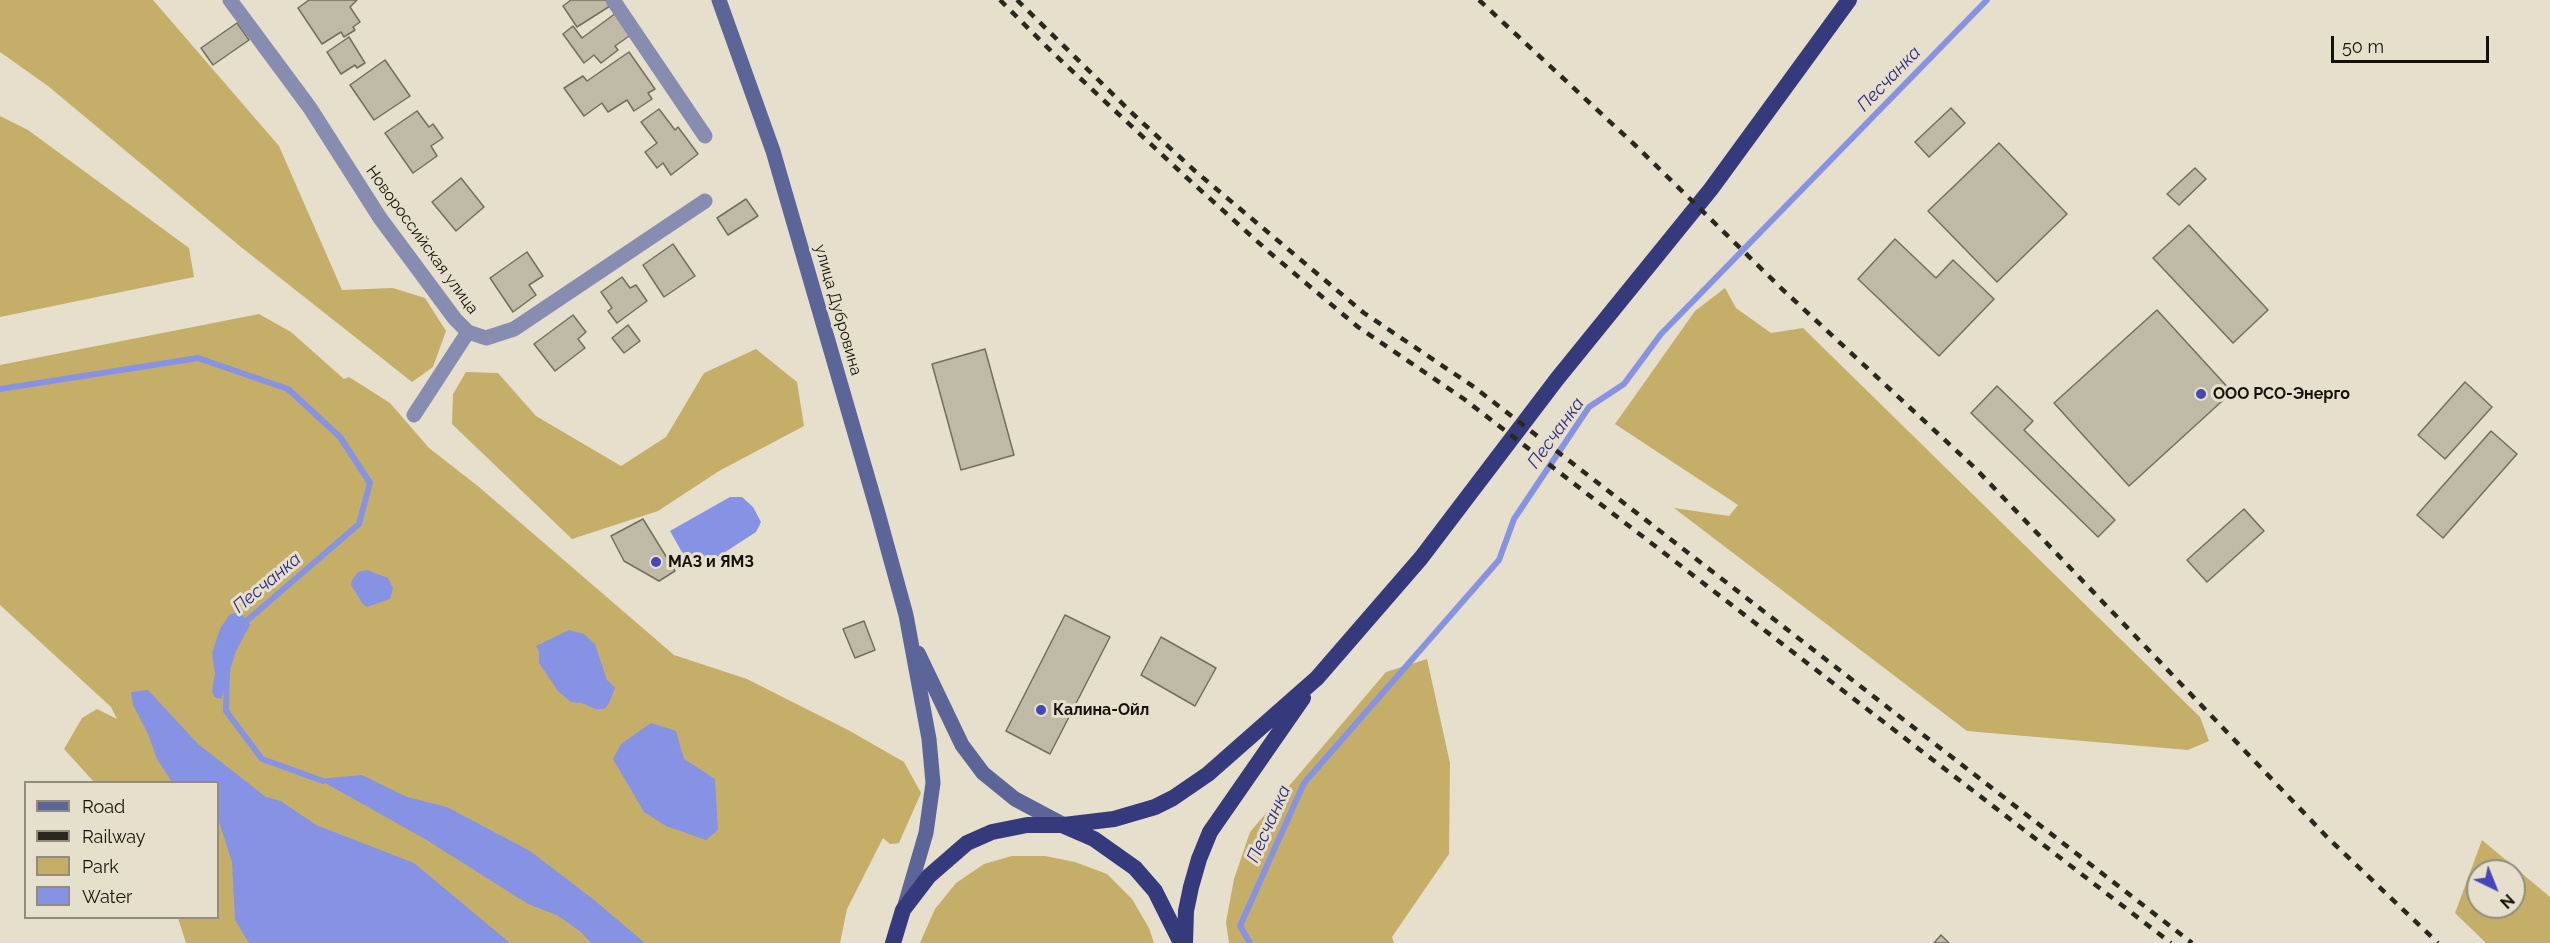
<!DOCTYPE html>
<html>
<head>
<meta charset="utf-8">
<style>
	body { margin:0 }
	#map { position:relative; width:2550px; height:943px; overflow:hidden; background:#e5dfcb; font-family:Raleway,sans-serif }
	canvas { display:block }
	.legend { position:absolute; left:24px; top:781px; width:195px; height:138px; box-sizing:border-box; background:#e5dfcb; border:2px solid #918d7e; margin:0; padding:8px 10px; list-style:none; font-size:18px; color:#14120b }
	.legend li { display:flex; align-items:center; gap:12px; height:30px }
	.legend b { width:30px; border:2px solid #918d7e }
	.north { position:absolute; left:2466px; top:859px; width:60px; height:60px; box-sizing:border-box; background:#e5dfcb; border:2px solid #918d7e; border-radius:50%; rotate:137deg; font-size:16px; font-weight:700; line-height:24px; text-align:center; color:#14120b }
	.north::after { content:''; display:block; margin:auto; width:21px; height:27px; background:#4446bb; clip-path:polygon(50% 0,100% 100%,50% 72%,0 100%) }
	.scale { position:absolute; left:2331px; top:36px; width:158px; height:27px; box-sizing:border-box; border:3px solid #14120b; border-top:0; padding-left:8px; font-size:18px; line-height:21px; white-space:nowrap; color:#14120b; -webkit-text-stroke:4px #e5dfcb; paint-order:stroke }
</style>
</head>
<body>
<div id="map">
<canvas width="2550" height="943"></canvas>
<ul class="legend">
<li><b style="height:8px;background:#5c6598"></b>Road</li>
<li><b style="height:8px;background:#29271e"></b>Railway</li>
<li><b style="height:16px;background:#c5af68"></b>Park</li>
<li><b style="height:16px;background:#8692e3"></b>Water</li>
</ul>
<div class="north">N</div>
<div class="scale">50 m</div>
</div>
<script>
const ctx = document.querySelector('canvas').getContext('2d');
ctx.lineJoin = 'round';
function fillPath(path, color) { ctx.fillStyle = color; ctx.fill(path, 'evenodd'); }
const poly = rows => new Path2D(rows.map(r => 'M' + r).join(''));
function trace(path, color, width, dash) { ctx.strokeStyle = color; ctx.lineWidth = width; ctx.lineCap = dash ? 'butt' : 'round'; ctx.setLineDash(dash || []); ctx.stroke(path); }
function drawText(font, color, halo, rows, align = 'center') {
  ctx.font = font + ' Raleway,sans-serif'; ctx.lineWidth = 6; ctx.setLineDash([]); ctx.textBaseline = 'middle'; ctx.strokeStyle = halo; ctx.fillStyle = color; for (const [text, x, y, turn = 0] of rows) {
    ctx.save(); ctx.translate(x, y); ctx.rotate((+turn || 0) * Math.PI / 180); ctx.textAlign = isNaN(turn) ? turn : align; if (halo) ctx.strokeText(text, 0, 0); ctx.fillText(text, 0, 0); ctx.restore();
  }
}
fillPath(poly([
	[0,0,153,0,279,146,342,290,393,288,425,298,446,331,433,367,412,382,241,247,48,86,0,52],
	[0,116,28,130,189,248,194,277,0,317],
	[1725,288,1736,308,1771,333,1803,328,2200,717,2209,741,2188,750,1967,731,1674,508,1729,516,1738,505,1615,424,1695,311],
	[259,314,291,332,344,379,349,377,390,403,429,448,479,487,674,655,747,679,850,731,904,762,921,793,899,843,890,844,883,838,847,909,840,943,186,943,178,918,218,918,218,782,94,782,64,749,82,718,97,709,117,719,111,707,0,605,0,365],
	[756,349,797,382,804,426,719,471,658,511,572,539,452,424,453,394,466,372,498,373,536,416,621,466,666,437,704,373],
	[1427,659,1450,763,1449,854,1392,937,1394,943,1229,943,1226,922,1234,879,1250,832,1386,672],
	[2482,840,2550,897,2550,943,2486,943,2455,913],
	[2478,871,2514,871,2514,907,2478,907],
	[1012,856,1045,856,1075,862,1107,874,1132,899,1149,928,1154,943,920,943,935,909,956,883,984,864]
]), '#c5af68');
fillPath(poly([
	[730,497,742,497,753,507,761,522,756,532,699,569,691,568,670,531],
	[367,570,388,578,393,588,390,599,367,607,362,603,351,585,352,580,358,572],
	[240,611,250,625,236,651,221,699,214,697,212,691,215,673,212,653,220,629,229,615],
	[569,630,584,634,595,644,607,680,615,688,609,703,604,709,595,709,582,703,571,702,558,691,539,663,539,652,536,646],
	[148,690,198,744,266,797,281,801,316,825,414,863,510,943,249,943,235,920,232,862,218,819,218,782,172,782,157,759,148,734,133,705,131,692],
	[651,723,676,731,684,759,715,779,718,830,706,840,666,826,644,812,613,759,621,744],
	[362,775,407,797,447,807,530,851,593,899,645,943,591,943,581,932,557,915,528,904,425,839,318,779]
]), '#8692e3');
trace(poly([
	[0,389,198,358,288,389,340,437,370,483,359,524,243,624],
	[227,672,226,711,262,759,323,781],
	[1250,943,1240,926,1304,783,1499,560,1514,519,1589,407,1624,384,1661,334,1987,0]
]), '#8692e3', 6);
const building = poly([
	[309,0,357,0,350,7,360,22,353,27,355,30,344,37,341,32,322,44,298,8,309,0],
	[571,0,606,0,610,6,577,27,563,6,571,0],
	[616,13,632,34,615,46,618,50,601,63,594,55,584,63,563,34,573,26,582,38,616,13],
	[237,23,249,40,213,65,201,48,237,23],
	[349,37,365,63,357,68,355,65,341,74,327,52,349,37],
	[629,52,655,89,648,93,652,99,634,111,627,100,608,112,602,103,584,116,564,88,583,76,587,81,629,52],
	[385,60,410,96,374,120,350,85,385,60],
	[1951,108,1965,123,1929,157,1915,142,1951,108],
	[659,109,675,130,678,127,698,154,671,175,663,163,657,168,645,152,657,143,641,122,659,109],
	[417,111,429,127,433,124,443,138,431,146,437,156,413,173,385,133,417,111],
	[1999,143,2067,214,1997,282,1928,211,1999,143],
	[2195,168,2206,179,2179,205,2167,194,2195,168],
	[461,178,484,207,456,231,432,202,461,178],
	[746,199,758,216,728,235,717,218,746,199],
	[2189,225,2268,310,2233,343,2153,258,2189,225],
	[1895,239,1936,278,1953,260,1994,299,1939,356,1858,279,1895,239],
	[673,244,695,276,664,297,643,265,673,244],
	[527,252,543,276,529,285,536,295,513,312,490,278,527,252],
	[622,277,630,288,636,285,647,301,617,323,608,311,612,308,601,292,622,277],
	[2157,310,2232,392,2129,486,2054,403,2157,310],
	[573,315,586,332,578,339,585,348,555,371,534,344,573,315],
	[628,325,640,341,624,353,612,338,628,325],
	[985,349,1014,455,961,470,932,364,985,349],
	[2465,382,2492,407,2445,459,2418,435,2465,382],
	[1997,386,2033,421,2024,430,2115,520,2098,537,1971,413,1997,386],
	[2491,431,2517,454,2443,538,2417,515,2491,431],
	[2244,509,2264,531,2207,582,2187,560,2244,509],
	[643,519,675,571,659,581,624,561,611,536,643,519],
	[1065,615,1110,637,1050,754,1006,731,1065,615],
	[864,621,875,650,855,658,843,629,864,621],
	[1161,637,1216,668,1195,706,1141,675,1161,637],
	[1941,935,1949,943,1934,943,1941,935]
]);
fillPath(building, '#bfbaa6');
trace(building, '#746e5d', 1.5);
trace(poly([
	[230,0,310,108,380,218,455,319,468,332,486,338,514,329,705,201],
	[613,0,705,136],
	[414,415,468,332]
]), '#868db1', 15);
trace(poly([
	[719,0,773,151,878,513,906,615,929,739,933,783,926,833,905,905],
	[918,653,962,745,983,773,1015,799,1064,825]
]), '#5c6598', 15);
trace(poly([
	[1064,826,1094,839,1135,868,1155,891,1181,943],
	[893,943,903,910,929,876,967,843,992,832,1027,825,1064,825,1114,819,1155,807,1173,798,1208,774,1317,678,1421,558,1557,379,1711,189,1849,0],
	[1185,943,1186,911,1191,887,1199,859,1210,832,1303,698]
]), '#353a7c', 16);
trace(poly([
	[1000,0,1053,53,1186,177,1269,252,1358,327,1464,399,2171,943],
	[1017,0,1133,114,1195,171,1364,313,1474,387,2192,943],
	[1479,0,1636,146,1782,289,1975,468,2327,837,2438,943]
]), '#29271e', 4.5, [8, 8]);
for (const [x, y, r, color] of [
	[2201,394,6,"#4446bb"],
	[656,562,6,"#4446bb"],
	[1041,710,6,"#4446bb"]
]) { const dot = new Path2D(); dot.arc(x, y, r, 0, 2 * Math.PI); ctx.fillStyle = color; ctx.fill(dot); trace(dot, '#e5dfcb', 2); }
drawText('16px', '#14120b', '#e5dfcb', [
	["Новороссийская улица",422,240,54],
	["улица Дубровина",838,310,74]
]);
drawText('bold 16px', '#14120b', '#e5dfcb', [
	["ООО РСО-Энерго",2213,394],
	["МАЗ и ЯМЗ",668,562],
	["Калина-Ойл",1053,710]
], 'left');
drawText('italic 18px', '#2b2a87', '#e5dfcb', [
	["Песчанка",1889,79,-46],
	["Песчанка",1556,433,-54],
	["Песчанка",267,583,-40],
	["Песчанка",1269,824,-66]
]);
</script>
</body>
</html>
